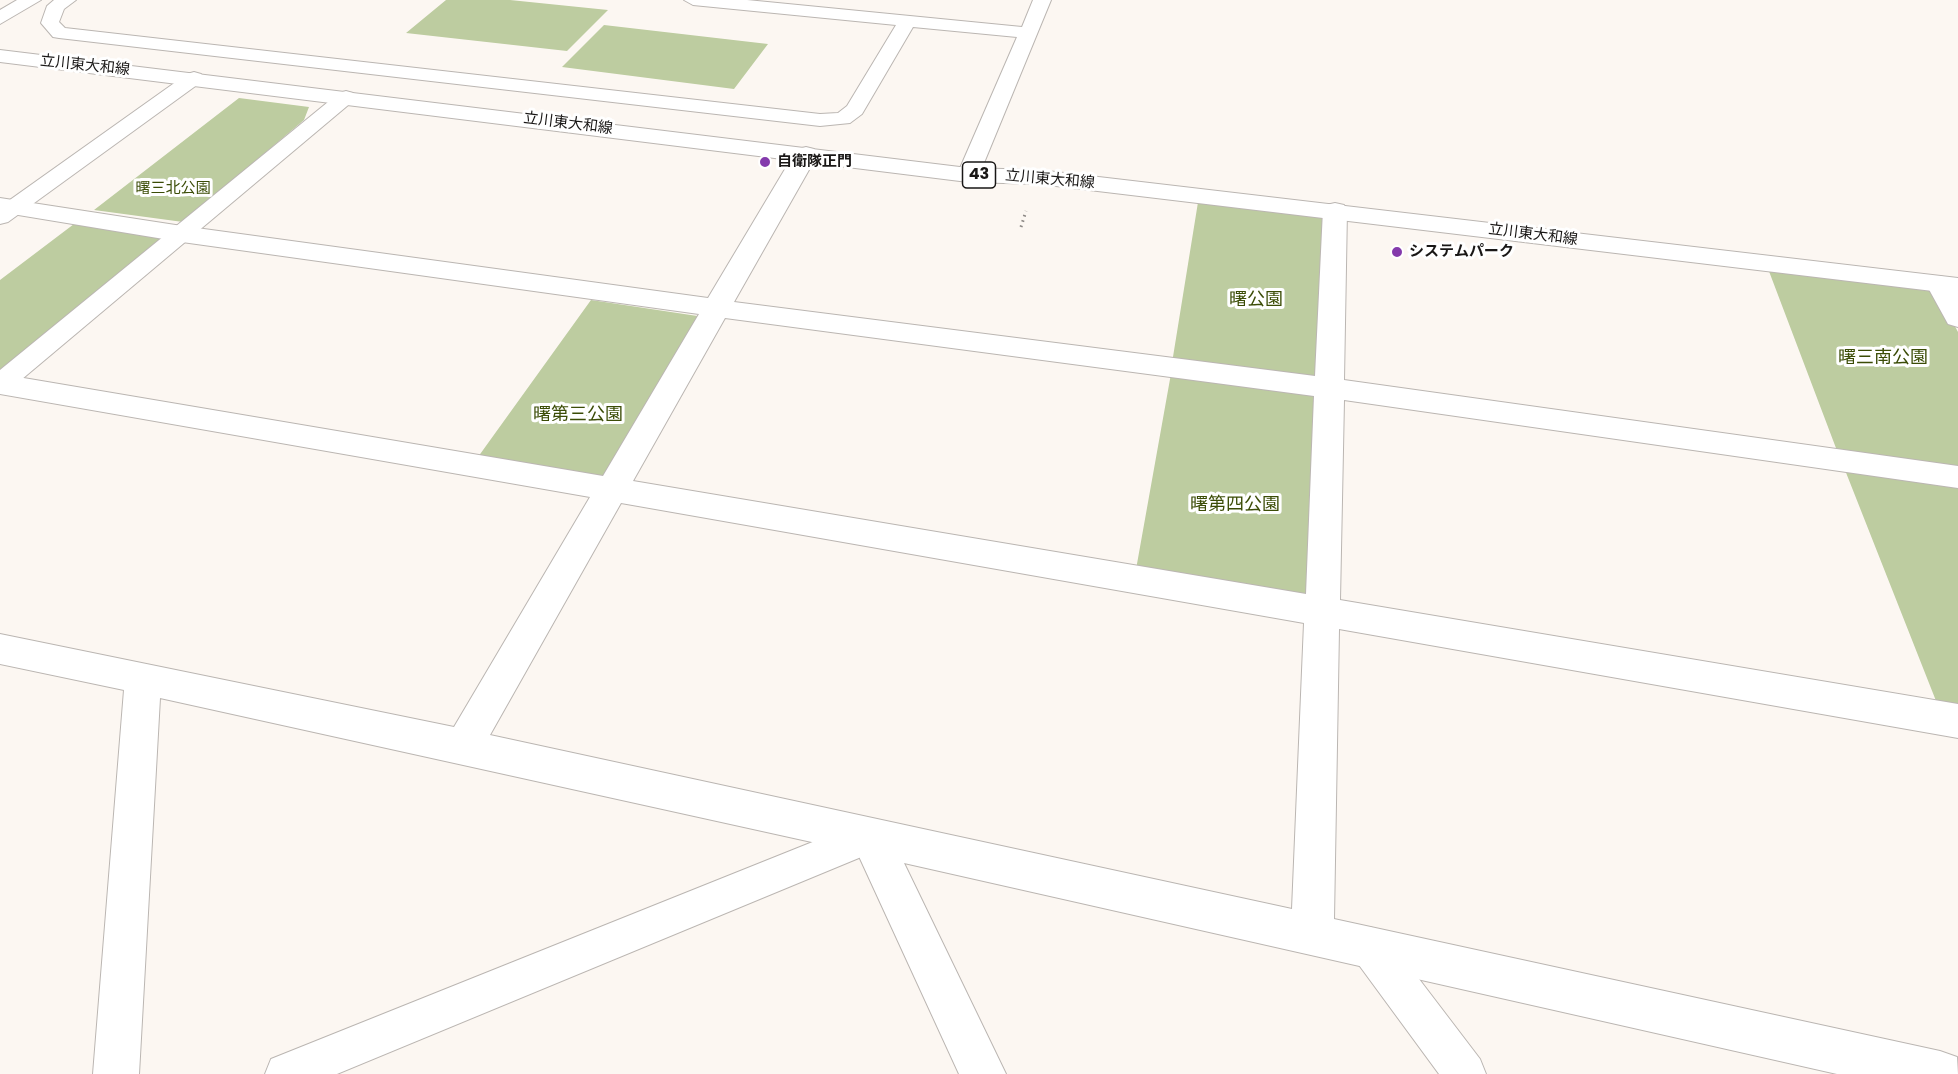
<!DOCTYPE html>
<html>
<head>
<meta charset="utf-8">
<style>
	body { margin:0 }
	canvas { display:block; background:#fcf7f2 }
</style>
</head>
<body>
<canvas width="1958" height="1074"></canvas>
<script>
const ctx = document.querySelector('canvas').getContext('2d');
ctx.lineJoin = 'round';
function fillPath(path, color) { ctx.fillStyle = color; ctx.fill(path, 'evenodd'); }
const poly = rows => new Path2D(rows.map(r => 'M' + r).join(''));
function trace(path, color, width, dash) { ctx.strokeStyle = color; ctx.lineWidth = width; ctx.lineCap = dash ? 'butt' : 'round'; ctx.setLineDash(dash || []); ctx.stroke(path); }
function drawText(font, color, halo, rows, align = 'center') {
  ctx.font = font + ' Poppins,"Noto Sans JP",sans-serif'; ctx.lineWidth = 6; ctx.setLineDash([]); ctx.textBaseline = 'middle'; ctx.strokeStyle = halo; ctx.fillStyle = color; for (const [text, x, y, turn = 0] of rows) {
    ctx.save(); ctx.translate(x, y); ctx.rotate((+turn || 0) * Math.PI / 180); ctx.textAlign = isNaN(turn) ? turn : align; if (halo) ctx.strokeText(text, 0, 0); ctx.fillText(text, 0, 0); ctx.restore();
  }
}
fillPath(poly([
	[446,0,510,0,608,10,567,51,406,33],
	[604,25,768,44,734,89,562,67],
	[239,98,309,107,304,120,183,222,94,210],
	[1199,196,1331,212,1324,384,1172,363],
	[74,224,170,238,0,372,0,280],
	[1767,266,1934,287,1958,332,1958,472,1839,456],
	[591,300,704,317,606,479,478,457],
	[1172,368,1323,390,1320,607,1135,575],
	[1843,465,1958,480,1958,714,1940,711]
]), '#bdcca0');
const lane = poly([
	[54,0,76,0,64,9,59,22,65,28,820,114,838,113,847,106,896,25,693,5,684,0,747,0,1022,27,1033,0,1051,0,979,175,976,180,968,181,960,180,957,175,1017,37,913,27,862,114,850,123,820,126,59,38,53,37,41,23,47,6,54,0],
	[194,72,201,74,204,78,201,82,8,222,0,224,0,207,187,74,194,72],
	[346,91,353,93,356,97,353,101,9,390,0,393,0,370,339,93,346,91],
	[870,819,883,824,888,836,883,848,337,1074,265,1074,271,1059,870,819],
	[1370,927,1384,933,1480,1059,1486,1074,1439,1074,1356,961,1350,947,1356,933,1370,927]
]);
const street = poly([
	[17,0,41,0,0,24,0,10,17,0],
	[806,147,814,149,818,154,734,302,1315,376,1323,210,1326,205,1335,203,1344,205,1347,210,1344,380,1958,466,1958,488,1344,400,1340,600,1958,704,1958,738,1339,629,1334,919,1940,1051,1957,1057,1958,1074,1837,1074,904,863,1006,1074,959,1074,857,852,160,698,139,1074,93,1074,124,690,0,664,0,634,454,727,590,497,0,394,0,374,603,476,699,314,182,242,0,212,0,198,182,226,708,298,794,154,798,149,806,147],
	[725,318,1314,396,1306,594,633,481,725,318],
	[621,503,1304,623,1292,909,490,735,621,503],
	[1939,276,1948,278,1958,294,1958,327,1948,324,1926,284,1930,278,1939,276]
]);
const primary = poly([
	[0,50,968,168,1039,170,1958,278,1958,294,1039,184,968,182,0,62,0,50]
]);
trace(lane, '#bbb6b2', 2);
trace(street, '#bbb6b2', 2);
trace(primary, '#bbb6b2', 2);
trace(poly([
	[1021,227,1026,211]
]), '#8c8885', 3, [1.5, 4]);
fillPath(lane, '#fff');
fillPath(street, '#fff');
fillPath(primary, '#fff');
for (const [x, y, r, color] of [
	[765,162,6,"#843aac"],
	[1397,252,6,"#843aac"]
]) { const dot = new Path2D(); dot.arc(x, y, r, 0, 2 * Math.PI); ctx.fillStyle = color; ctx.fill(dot); trace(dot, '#fff', 2); }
drawText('15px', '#191716', '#fff', [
	["立川東大和線",85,66,6],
	["立川東大和線",568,124,7],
	["立川東大和線",1050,180,5],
	["立川東大和線",1533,235,7]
]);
drawText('bold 15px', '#191716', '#fff', [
	["自衛隊正門",777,162],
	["システムパーク",1409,252]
], 'left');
drawText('15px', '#3b4c06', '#fff', [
	["曙三北公園",173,189]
]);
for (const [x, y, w] of [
	[979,175,33]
]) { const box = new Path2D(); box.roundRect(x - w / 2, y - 13, w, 26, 4.5); ctx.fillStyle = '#fff'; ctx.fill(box); trace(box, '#191716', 1.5); }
drawText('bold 16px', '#191716', null, [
	["43",979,175]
]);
drawText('18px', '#3b4c06', '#fff', [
	["曙公園",1256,300],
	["曙三南公園",1883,358],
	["曙第三公園",578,415],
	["曙第四公園",1235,505]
]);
</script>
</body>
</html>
